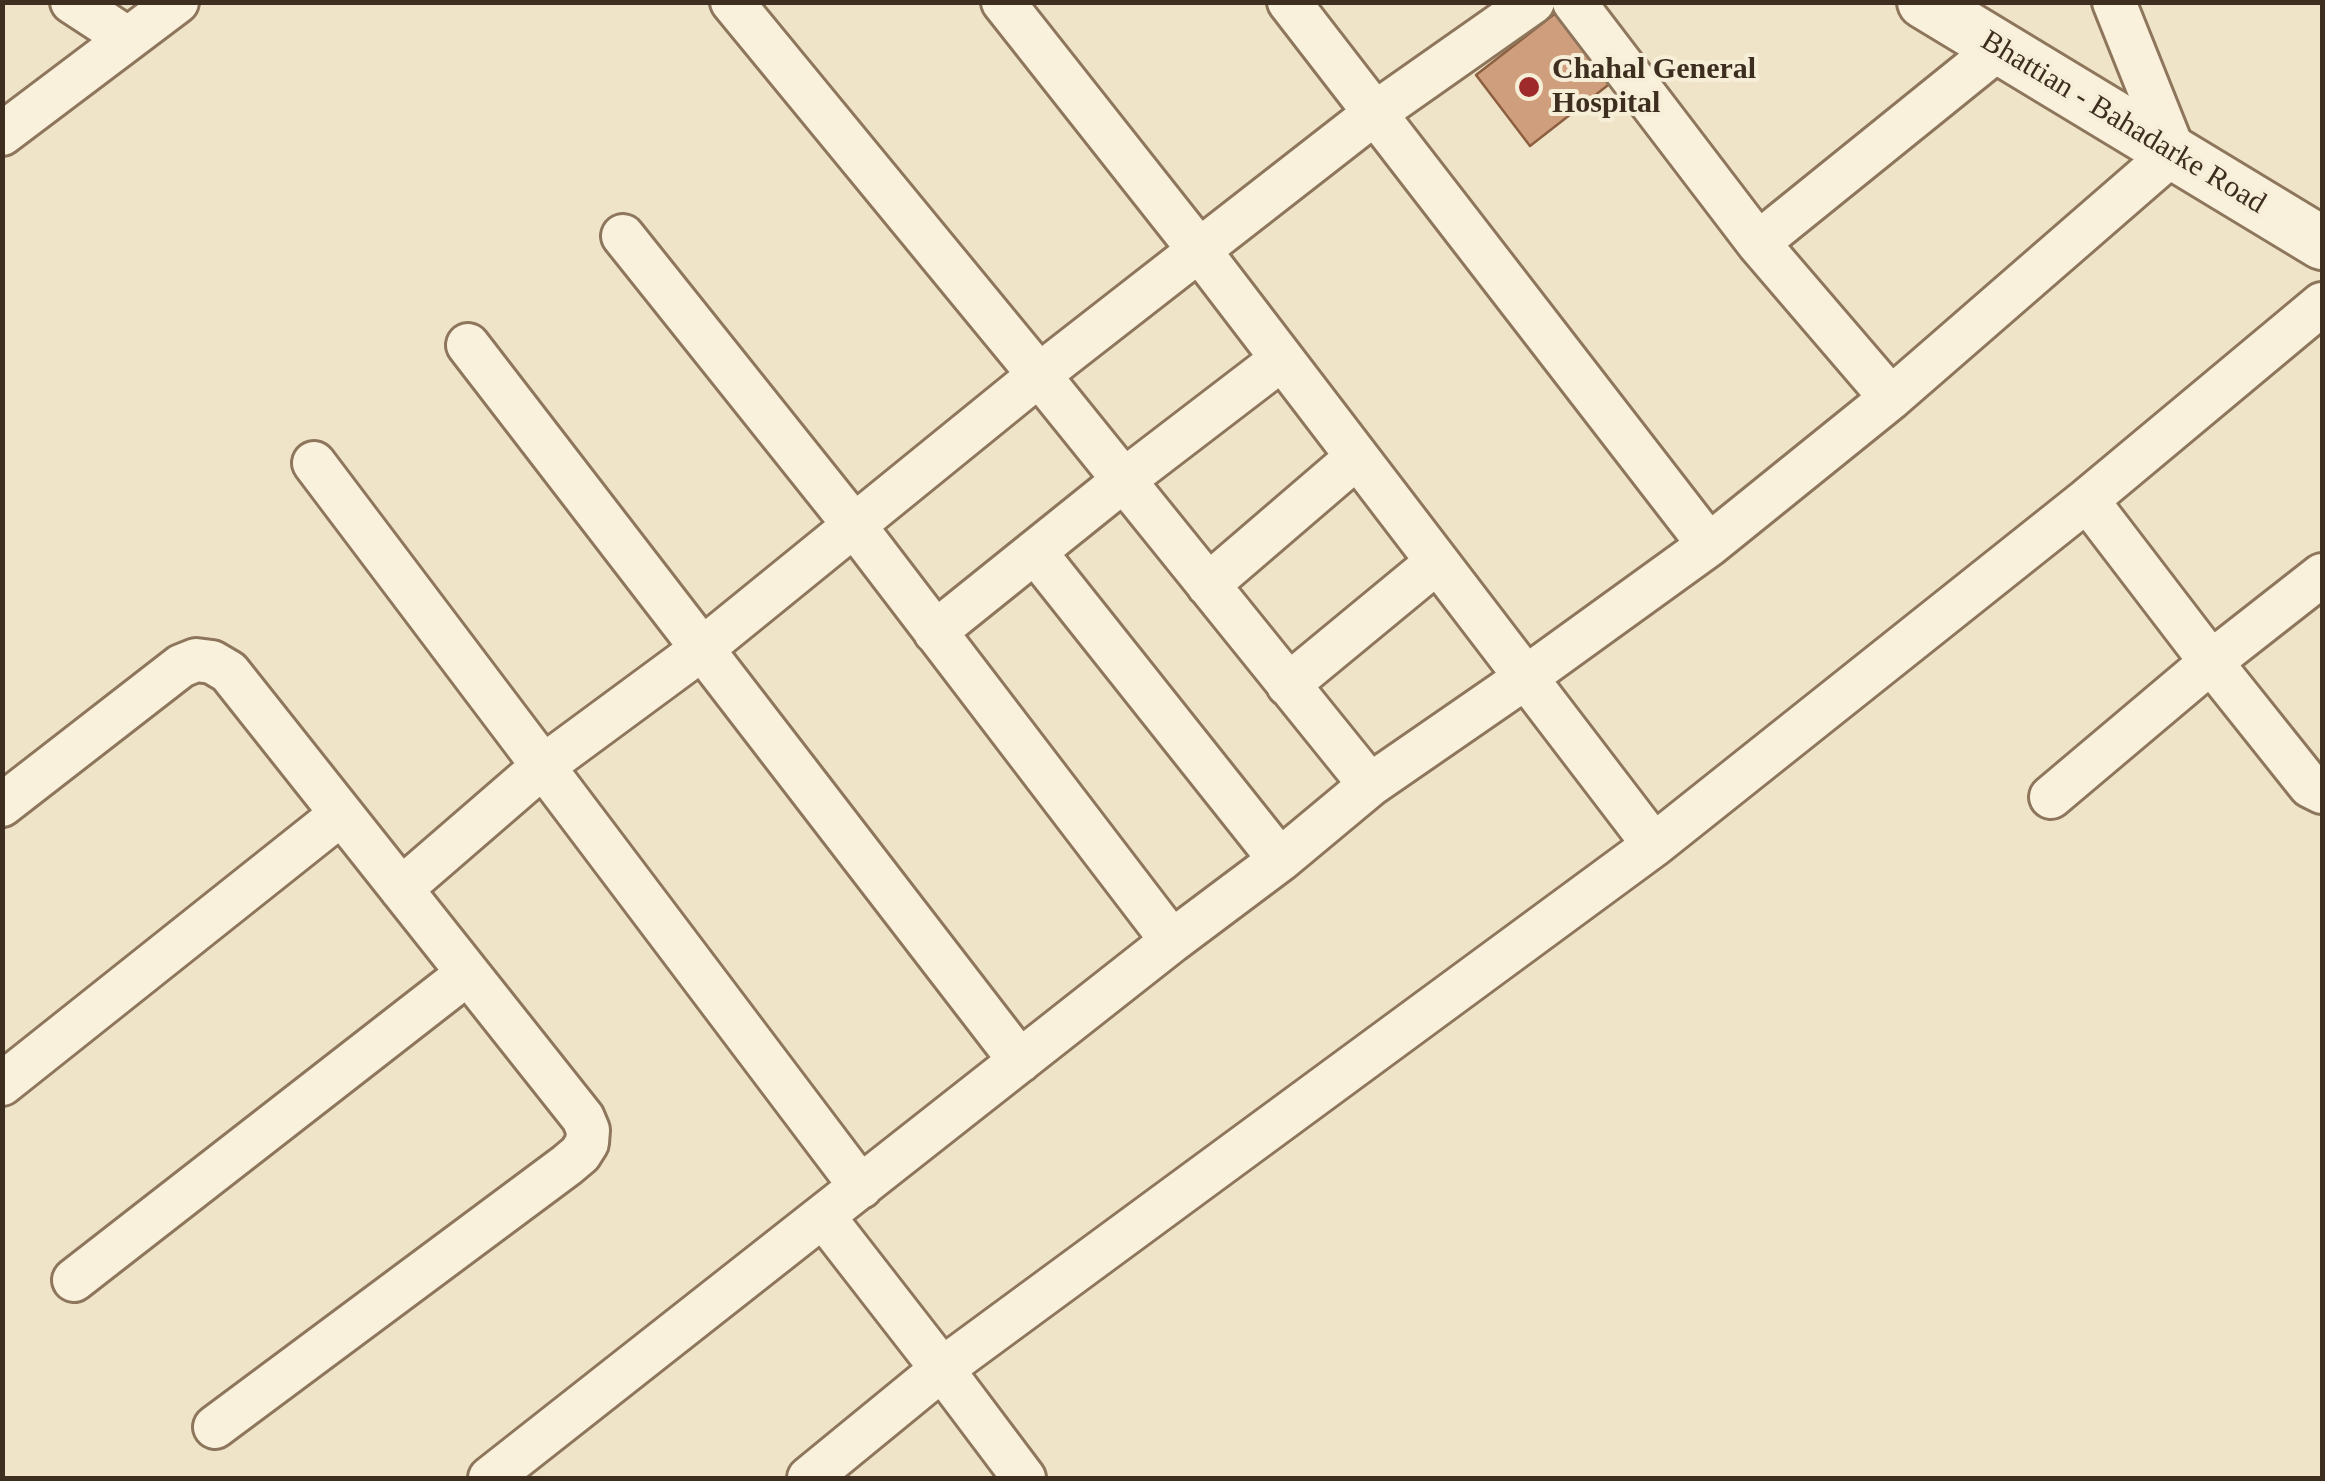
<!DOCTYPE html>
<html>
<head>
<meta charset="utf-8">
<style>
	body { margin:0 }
	#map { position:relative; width:2325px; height:1481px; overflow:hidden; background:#f0e4c8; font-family:"Times New Roman",serif }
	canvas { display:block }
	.frame { position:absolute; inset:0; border:5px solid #3d2e20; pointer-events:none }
</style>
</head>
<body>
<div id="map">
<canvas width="2325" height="1481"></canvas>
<div class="frame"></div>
</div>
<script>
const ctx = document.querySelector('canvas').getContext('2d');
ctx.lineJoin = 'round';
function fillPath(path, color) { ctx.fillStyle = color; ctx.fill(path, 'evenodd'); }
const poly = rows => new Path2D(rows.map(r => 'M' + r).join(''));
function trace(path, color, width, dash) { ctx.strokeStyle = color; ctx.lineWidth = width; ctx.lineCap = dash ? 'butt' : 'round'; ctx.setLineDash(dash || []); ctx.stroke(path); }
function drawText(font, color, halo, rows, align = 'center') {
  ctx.font = font + ' "Times New Roman",serif'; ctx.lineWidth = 8; ctx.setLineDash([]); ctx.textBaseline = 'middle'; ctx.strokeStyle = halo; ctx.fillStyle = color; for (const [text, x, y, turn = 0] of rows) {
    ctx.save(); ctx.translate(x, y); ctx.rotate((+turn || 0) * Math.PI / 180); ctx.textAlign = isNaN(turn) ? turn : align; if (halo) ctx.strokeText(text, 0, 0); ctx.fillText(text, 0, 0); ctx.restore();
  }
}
const building = poly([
	[1557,12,1612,82,1530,146,1476,75,1557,12]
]);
fillPath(building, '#cf9f7d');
trace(building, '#8d5f41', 2.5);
const minor = poly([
	[72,2,127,38],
	[732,2,1039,375,1370,785],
	[1003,2,1199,250,1654,845],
	[1289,2,1709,545],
	[1574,2,1758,243,1891,398],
	[2,134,177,2],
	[623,236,854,525,1172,941],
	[1758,243,1998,49],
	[468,345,1020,1061],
	[314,463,861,1187],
	[2087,500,2211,662,2310,786,2322,792],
	[1035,552,1280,860],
	[1208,585,1357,457],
	[935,632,1124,480,1282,359],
	[1288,685,1437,562],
	[2051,797,2211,662,2322,575],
	[2,805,181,666,196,660,212,662,229,672,583,1118,588,1130,587,1143,580,1154,567,1165,215,1427],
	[401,889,542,767,702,649,1039,375,1375,113,1533,2],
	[2,1084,340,815],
	[823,1216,942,1369,1024,1478],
	[74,1280,467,974],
	[490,1478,1172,941,1280,860,1370,785,1525,678,1709,545,1891,398,2174,152,2114,2],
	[809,1478,942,1369,1654,845,2087,500,2322,304]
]);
const tertiary = poly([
	[1924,2,2322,243]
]);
trace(minor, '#8d765c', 48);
trace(tertiary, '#8d765c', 58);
trace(minor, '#faf1dc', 42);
trace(tertiary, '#faf1dc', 52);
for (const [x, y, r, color] of [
	[1529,87,12,"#9e2a2b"]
]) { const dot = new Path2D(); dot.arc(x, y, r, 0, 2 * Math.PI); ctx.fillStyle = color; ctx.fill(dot); trace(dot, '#f7eed8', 4); }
drawText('bold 30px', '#3d2e20', '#f7eed8', [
	["Chahal General",1552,70],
	["Hospital",1552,104]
], 'left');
drawText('30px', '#3d2e20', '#f7eed8', [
	["Bhattian - Bahadarke Road",2123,123,31]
]);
</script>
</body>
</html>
